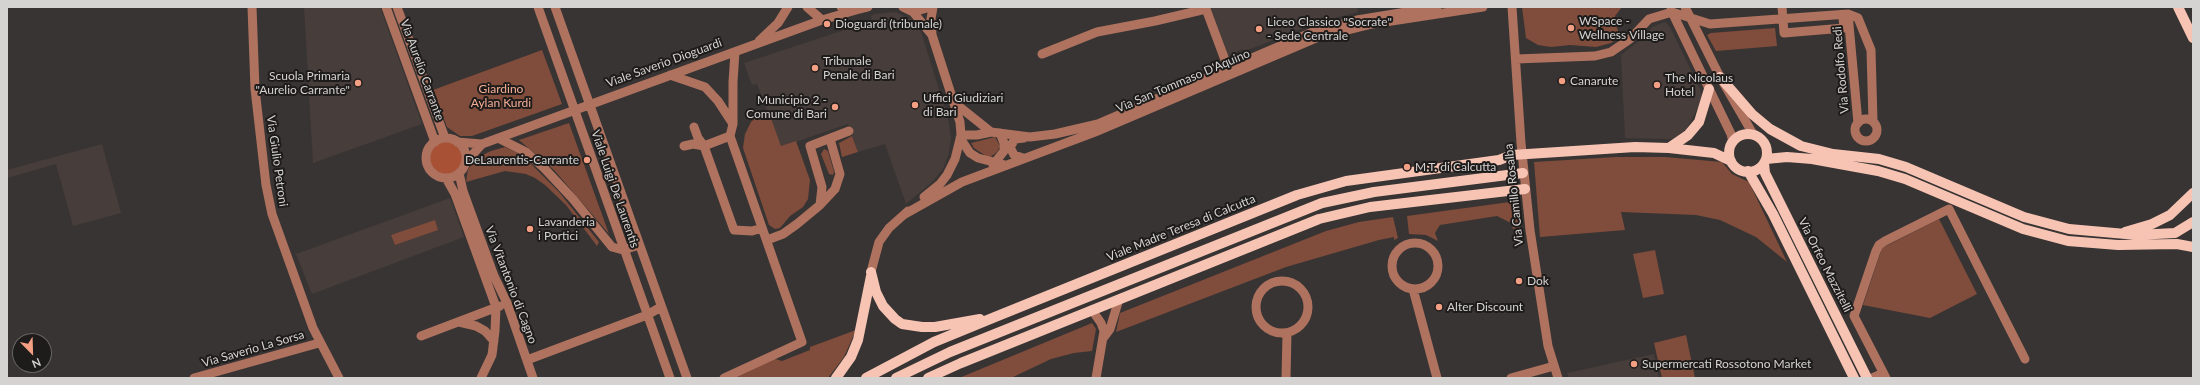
<!DOCTYPE html>
<html>
<head>
<meta charset="utf-8">
<style>
	body { margin:0 }
	#map { position:relative; width:2200px; height:385px; overflow:hidden; background:#383433; font-family:Lato,sans-serif }
	canvas { display:block }
	.frame { position:absolute; inset:0; border:8px solid #d5d2d2; pointer-events:none }
	.north { position:absolute; left:12px; top:333px; width:40px; height:40px; box-sizing:border-box; background:#1e1c1b; border:1px solid #676564; border-radius:50%; rotate:157deg; font-size:11px; font-weight:700; line-height:16px; text-align:center; color:#d5d2d2 }
	.north::after { content:''; display:block; margin:auto; width:14px; height:18px; background:#f39f84; clip-path:polygon(50% 0,100% 100%,50% 72%,0 100%) }
</style>
</head>
<body>
<div id="map">
<canvas width="2200" height="385"></canvas>
<div class="frame"></div>
<div class="north">N</div>
</div>
<script>
const ctx = document.querySelector('canvas').getContext('2d');
ctx.lineJoin = 'round';
function fillPath(path, color) { ctx.fillStyle = color; ctx.fill(path, 'evenodd'); }
const poly = rows => new Path2D(rows.map(r => 'M' + r).join(''));
function trace(path, color, width, dash) { ctx.strokeStyle = color; ctx.lineWidth = width; ctx.lineCap = dash ? 'butt' : 'round'; ctx.setLineDash(dash || []); ctx.stroke(path); }
function drawText(font, color, halo, rows, align = 'center') {
  ctx.font = font + ' Lato,sans-serif'; ctx.lineWidth = 4; ctx.setLineDash([]); ctx.textBaseline = 'middle'; ctx.strokeStyle = halo; ctx.fillStyle = color; for (const [text, x, y, turn = 0] of rows) {
    ctx.save(); ctx.translate(x, y); ctx.rotate((+turn || 0) * Math.PI / 180); ctx.textAlign = isNaN(turn) ? turn : align; if (halo) ctx.strokeText(text, 0, 0); ctx.fillText(text, 0, 0); ctx.restore();
  }
}
fillPath(poly([
	[304,7,380,7,422,124,313,163],
	[1209,7,1357,7,1358,12,1326,20,1281,36,1271,37,1271,41,1245,51,1243,49,1227,56],
	[895,12,913,20,921,32,948,118,951,137,949,153,943,169,931,183,906,204,885,144,858,152,848,124,781,147,757,84,752,85,744,63,872,21,871,16,875,14],
	[1665,22,1670,27,1701,91,1701,102,1686,130,1673,139,1625,138,1621,55,1644,37,1652,27],
	[102,144,121,213,73,226,56,164,7,178,7,170],
	[450,198,464,237,312,294,296,254],
	[1654,354,1659,378,1569,378,1567,373]
]), '#473d3a');
fillPath(poly([
	[1522,7,1622,7,1615,16,1616,26,1621,36,1611,43,1596,47,1570,45,1551,47,1538,45,1526,38],
	[1775,28,1777,46,1716,51,1707,35,1711,33],
	[542,50,562,104,472,136,460,136,447,127,433,90],
	[768,110,781,146,796,141,810,180,808,199,803,207,790,216,780,228,775,229,769,225,743,148,745,134,751,122,762,112],
	[569,123,609,234,554,170,519,140],
	[852,136,858,152,842,157,839,143],
	[995,137,1000,146,997,152,989,158,974,148,971,143],
	[505,147,516,152,531,164,559,192,599,242,597,246,566,205,545,185,535,178,526,174,505,171,466,182,468,169,478,157,491,151],
	[824,149,828,151,834,172,833,175,829,174,821,154],
	[1616,157,1665,157,1722,162,1732,174,1749,182,1787,262,1756,237,1720,220,1696,215,1621,212,1625,230,1540,237,1534,162],
	[1517,201,1520,228,1513,229,1511,223,1497,216,1440,225,1435,233,1438,241,1426,235,1409,234,1407,216],
	[1393,217,1398,238,1394,240,1394,237,1379,240,1286,267,1116,332,1120,313,1326,231,1359,222],
	[1939,219,1977,294,1930,318,1863,305,1882,248],
	[435,220,438,230,395,245,391,235],
	[1655,250,1664,294,1643,298,1633,254],
	[1092,323,1096,329,1092,351,1074,353,1051,359,1011,378,959,378],
	[856,330,844,357,828,378,730,378,772,358,782,361,810,350,810,347],
	[1686,335,1695,378,1662,378,1654,343]
]), '#804c3b');
fillPath(poly([
	'430 158a16 16 0 1 1 32 0a16 16 0 1 1-32 0Z'
]), '#a85134');
trace(poly([
	[252,7,255,89,266,185,272,214,313,328,339,378],
	[386,7,435,142],
	[397,7,445,138],
	[538,7,670,378],
	[555,7,687,378],
	[807,7,822,20],
	[841,7,856,10,868,7],
	[903,7,913,12,932,35,960,122,961,135,955,159,947,175,940,184,924,197],
	[1512,7,1521,143,1530,230,1548,346,1558,378],
	[1685,7,1720,77,1753,134],
	[1782,7,1784,33,1844,28,1843,18],
	[1671,10,1731,134,1733,142],
	[913,12,927,8],
	[1848,14,1858,123],
	[932,35,931,19,933,7],
	[759,41,778,23,788,7],
	[1042,54,1097,32,1155,21,1206,9,1228,68],
	[1516,59,1595,56,1611,52,1630,39,1649,19,1672,12,1710,24,1848,14,1858,18,1871,50,1873,121],
	[670,75,705,87,718,101,733,124],
	[956,104,991,132,1030,137,1055,134,1098,124,1313,32,1357,20,1437,7],
	'1855 130a11 11 0 1 1 22 0a11 11 0 1 1-22 0Z',
	[694,127,698,138,704,146,734,230,752,231,762,228],
	[961,135,977,135,991,132],
	[498,138,526,152,544,168,573,199,612,247,623,250,639,245],
	[960,138,970,153,978,158,1005,165],
	'426 158a20 20 0 1 1 40 0a20 20 0 1 1-40 0Z',
	[830,139,840,174,835,189,820,205,822,187,810,146,849,131],
	[457,142,482,144],
	[684,146,693,144,704,146,730,136],
	[1023,158,1014,155,1010,147,1015,139,1024,138],
	[465,163,482,144,822,20,856,10],
	[993,165,1004,151,1004,143,1000,133],
	[459,173,463,191,494,276,507,303,533,378],
	[446,178,455,194,496,307,495,331,492,355,481,378],
	[905,214,962,182,1095,132,1316,38,1372,24,1483,7],
	[767,240,783,234,797,224,820,205],
	'1392 266a23 23 0 1 1 46 0a23 23 0 1 1-46 0Z',
	[871,272,879,242,889,228,908,211],
	'1256 307a26 26 0 1 1 52 0a26 26 0 1 1-52 0Z',
	[1413,289,1437,378],
	[1092,310,1101,323,1104,331,1096,378],
	[459,322,476,326,485,331,494,341],
	[421,336,500,306],
	[1104,337,1110,329,1119,299],
	[527,360,647,315,661,307],
	[194,378,319,343],
	[724,378,802,342,730,136,733,124,733,82,735,52],
	[1286,378,1287,333],
	[1511,378,1554,366],
	[1872,378,1883,373],
	[1886,378,1854,316,1876,251,1879,245,1885,241,1949,209,2025,359]
]), '#ae725f', 9);
trace(poly([
	[2178,7,2193,38],
	[1720,77,1752,114,1770,129,1801,146,1833,154,1879,159,1906,167,2024,217,2069,229,2137,235,2175,233,2193,222],
	'1729 153a19 19 0 1 1 38 0a19 19 0 1 1-38 0Z',
	[1669,148,1688,135,1699,122,1709,89],
	[1766,159,1787,157,1812,159,1878,171,1905,179,2023,229,2068,241,2118,245,2177,244,2193,247],
	[1764,163,1765,173,1771,185,1867,378],
	[1748,171,1773,214,1854,378],
	[2125,232,2152,224,2170,215,2193,193],
	[871,272,876,292,883,306,895,319,902,324,922,327,935,327,980,319],
	[836,378,851,357,858,340,871,276],
	[866,378,934,342,995,317,1297,195,1346,181,1499,160,1512,155,1635,147,1669,148,1714,153,1731,161],
	[896,378,950,352,1322,203,1374,192,1523,173],
	[928,378,961,363,1319,219,1370,207,1525,189]
]), '#f7c4b4', 10);
for (const [x, y, r, color] of [
	[827,24,4,"#f39f84"],
	[1571,28,4,"#f39f84"],
	[1259,29,4,"#f39f84"],
	[815,68,4,"#f39f84"],
	[1562,81,4,"#f39f84"],
	[358,83,4,"#f39f84"],
	[1657,85,4,"#f39f84"],
	[915,105,4,"#f39f84"],
	[835,107,4,"#f39f84"],
	[587,160,4,"#f39f84"],
	[1407,167,4,"#f39f84"],
	[530,229,4,"#f39f84"],
	[1519,281,4,"#f39f84"],
	[1439,307,4,"#f39f84"],
	[1634,364,4,"#f39f84"]
]) { const dot = new Path2D(); dot.arc(x, y, r, 0, 2 * Math.PI); ctx.fillStyle = color; ctx.fill(dot); trace(dot, '#1e1c1b', 1.5); }
drawText('12px', '#d5d2d2', '#1e1c1b', [
	["WSpace -",1579,21],
	["Wellness Village",1579,35],
	["Liceo Classico \"Socrate\"",1267,22],
	["- Sede Centrale",1267,36],
	["Dioguardi (tribunale)",835,24],
	["Tribunale",823,61],
	["Penale di Bari",823,75],
	["Scuola Primaria",350,76,"right"],
	["\"Aurelio Carrante\"",350,90,"right"],
	["The Nicolaus",1665,78],
	["Hotel",1665,92],
	["Canarute",1570,81],
	["Uffici Giudiziari",923,98],
	["di Bari",923,112],
	["Municipio 2 -",827,100,"right"],
	["Comune di Bari",827,114,"right"],
	["DeLaurentis-Carrante",579,160,"right"],
	["M.T. di Calcutta",1415,167],
	["Lavanderia",538,222],
	["i Portici",538,236],
	["Dok",1527,281],
	["Alter Discount",1447,307],
	["Supermercati Rossotono Market",1642,364]
], 'left');
drawText('12px', '#d5d2d2', '#1e1c1b', [
	["Viale Saverio Dioguardi",664,63,-20],
	["Via Aurelio Carrante",422,70,70],
	["Via Rodolfo Redi",1841,70,-95],
	["Via San Tommaso D'Aquino",1183,81,-23],
	["Via Giulio Petroni",277,161,82],
	["Viale Luigi De Laurentis",615,189,71],
	["Via Camillo Rosalba",1514,195,-96],
	["Viale Madre Teresa di Calcutta",1181,228,-22],
	["Via Orfeo Mazzitelli",1825,265,63],
	["Via Vitantonio di Cagno",511,285,69],
	["Via Saverio La Sorsa",253,349,-16]
]);
drawText('12px', '#f5ac95', '#1e1c1b', [
	["Giardino",501,89],
	["Aylan Kurdi",501,103]
]);
</script>
</body>
</html>
